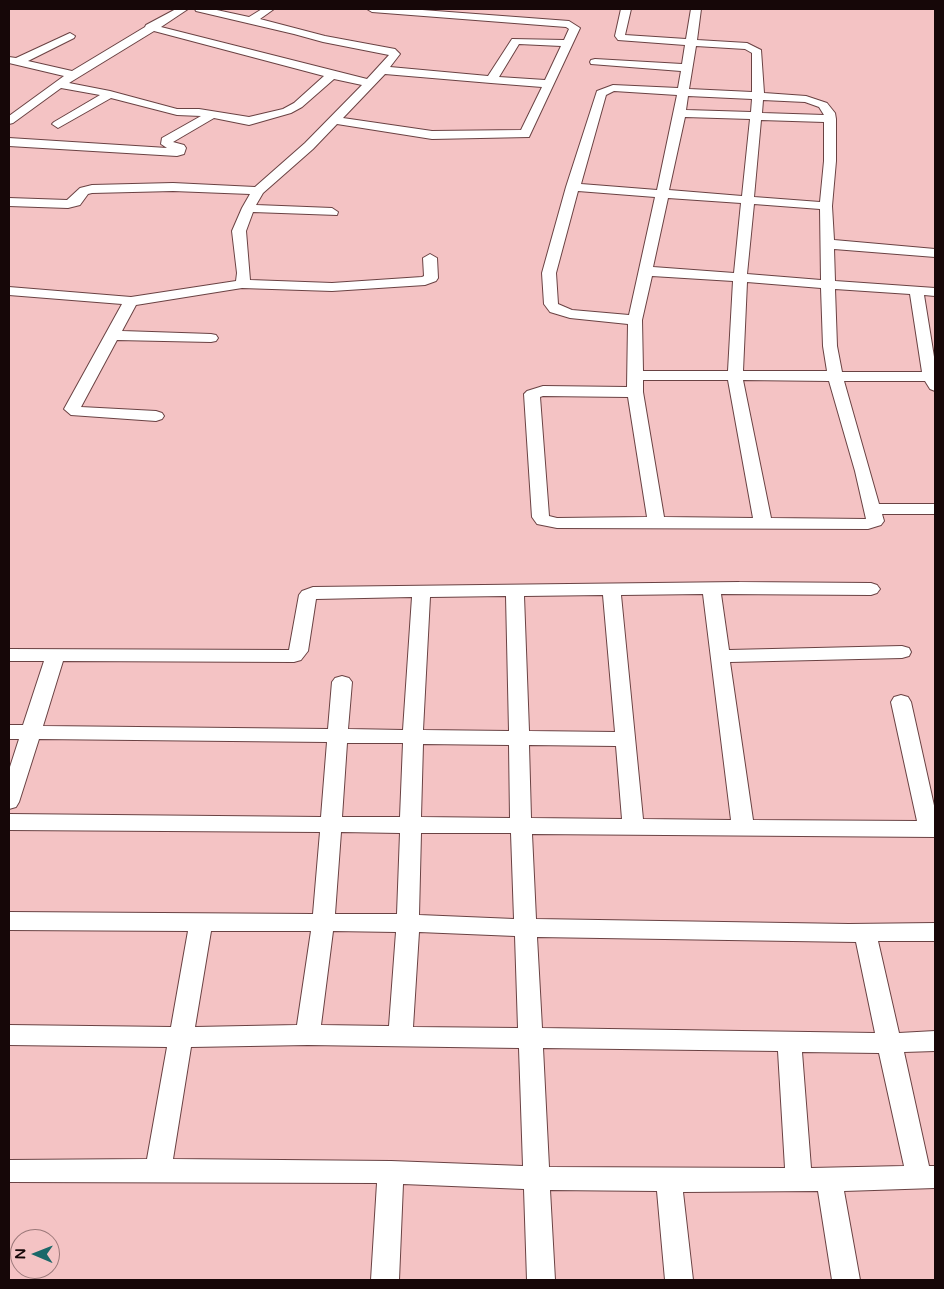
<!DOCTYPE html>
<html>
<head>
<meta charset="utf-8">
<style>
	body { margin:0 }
	#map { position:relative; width:944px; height:1289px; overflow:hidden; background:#f4c3c4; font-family:"Varela Round",sans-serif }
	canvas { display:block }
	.frame { position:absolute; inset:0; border:10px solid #160708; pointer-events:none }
	.north { position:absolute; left:10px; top:1229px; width:50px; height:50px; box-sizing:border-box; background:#f4c3c4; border:1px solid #9b7879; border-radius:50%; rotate:271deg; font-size:14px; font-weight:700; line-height:20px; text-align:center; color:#160708 }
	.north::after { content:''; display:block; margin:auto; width:18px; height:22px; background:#1a6869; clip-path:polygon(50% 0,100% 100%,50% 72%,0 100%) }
</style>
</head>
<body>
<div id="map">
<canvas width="944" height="1289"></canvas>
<div class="frame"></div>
<div class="north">N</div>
</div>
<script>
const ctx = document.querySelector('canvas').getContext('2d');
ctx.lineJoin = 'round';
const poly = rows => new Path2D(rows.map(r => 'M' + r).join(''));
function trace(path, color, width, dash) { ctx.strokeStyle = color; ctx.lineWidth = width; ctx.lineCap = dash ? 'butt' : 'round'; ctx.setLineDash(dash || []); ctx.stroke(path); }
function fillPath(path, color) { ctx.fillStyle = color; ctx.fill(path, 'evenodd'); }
const minor = poly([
	[176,9,188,9,161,27,367,79,389,55,323,42,294,34,196,11,195,9,212,9,249,17,262,9,274,9,260,19,325,36,395,49,400,54,390,67,488,76,512,39,564,40,569,29,566,27,372,12,367,9,409,9,569,21,580,28,529,137,432,139,337,124,313,149,263,193,256,205,332,208,338,212,337,215,253,212,246,231,250,280,332,283,422,277,424,276,423,258,430,254,437,258,438,278,436,281,425,285,332,291,242,288,136,305,122,331,211,334,216,335,218,338,216,341,211,342,117,340,81,407,156,411,162,413,164,416,162,419,156,421,71,415,64,409,122,304,9,295,9,287,131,297,236,281,237,273,232,231,242,208,250,194,173,191,92,193,88,194,80,205,68,208,9,206,9,198,67,200,80,188,92,185,173,183,255,187,305,143,362,85,334,79,302,107,291,113,249,125,214,118,173,142,184,145,186,148,184,154,177,156,9,146,9,138,167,148,161,144,162,138,201,116,177,115,111,98,58,128,52,124,54,122,100,95,61,88,13,123,9,124,9,116,64,76,9,63,9,57,16,58,70,33,75,36,74,38,28,61,72,71,145,27,146,25,176,9],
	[154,31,324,76,294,103,283,109,249,117,199,109,177,109,110,91,69,83,154,31],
	[519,44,561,46,545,80,499,77,519,44],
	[385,74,491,83,542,87,521,130,432,131,343,118,385,74],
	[621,9,631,9,625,35,686,39,691,9,701,9,697,40,747,43,761,50,764,93,806,96,827,103,835,113,836,119,836,161,832,206,834,240,935,249,935,257,834,249,835,281,935,288,935,296,924,295,935,363,935,391,930,389,925,381,844,381,879,504,935,504,935,514,882,514,884,521,881,525,868,529,557,528,537,524,532,517,524,394,527,391,543,386,627,387,628,324,570,318,550,312,544,304,542,273,566,187,597,91,613,85,678,88,681,71,591,64,590,62,591,60,595,59,682,64,685,45,618,40,615,36,621,9],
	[696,46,745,49,752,53,752,92,689,89,696,46],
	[614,91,677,95,657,190,581,184,606,95,614,91],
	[688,96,752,99,751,112,686,110,688,96],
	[763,100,805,102,819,107,824,115,762,113,763,100],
	[685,117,750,119,742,196,669,190,685,117],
	[761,120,824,122,824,161,820,202,754,197,761,120],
	[578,191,655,197,629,315,572,310,558,304,556,273,578,191],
	[668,198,741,203,734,273,653,267,668,198],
	[754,204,820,209,821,280,747,274,754,204],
	[652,276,733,281,728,371,643,371,642,320,652,276],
	[747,282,821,288,823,346,827,371,743,371,747,282],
	[835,289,910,294,922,372,842,372,837,346,835,289],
	[643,380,728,380,753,518,664,517,643,392,643,380],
	[743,380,829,381,855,471,866,519,771,518,743,380],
	[543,396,628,397,647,517,557,518,549,516,540,397,543,396],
	[739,582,871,583,877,585,880,589,877,593,871,595,721,594,729,650,902,646,909,648,911,652,909,656,902,658,730,662,753,820,917,821,891,702,894,697,901,695,908,697,911,702,935,810,935,837,532,834,536,919,849,924,935,923,935,941,878,941,899,1033,935,1031,935,1051,904,1052,929,1166,935,1166,935,1188,844,1191,860,1280,832,1280,818,1191,683,1192,693,1280,665,1280,657,1191,550,1190,555,1280,527,1280,524,1189,403,1184,399,1280,371,1280,377,1183,9,1182,9,1160,147,1159,167,1047,9,1045,9,1025,171,1027,188,931,9,930,9,912,313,914,320,832,9,830,9,814,321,817,327,742,39,739,19,802,16,807,9,809,9,770,19,739,9,739,9,725,23,725,44,661,9,661,9,649,289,650,299,595,302,591,313,587,739,582],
	[703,594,731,820,643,819,621,595,703,594],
	[603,595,615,732,529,731,524,596,603,595],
	[506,596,509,731,423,730,430,597,506,596],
	[412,597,403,730,348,729,352,682,349,678,342,676,335,678,332,682,328,729,43,726,63,661,294,662,301,660,308,651,316,599,412,597],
	[347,743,403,743,400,817,342,817,347,743],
	[423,744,509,745,510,818,421,817,423,744],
	[529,745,616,746,622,819,531,818,529,745],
	[341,832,400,833,397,914,335,914,341,832],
	[421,833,511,833,514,919,419,915,421,833],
	[211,931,311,931,297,1025,195,1027,211,931],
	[333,931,396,932,389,1026,321,1025,333,931],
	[419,932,515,936,518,1028,413,1027,419,932],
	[537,937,856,942,875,1033,542,1028,537,937],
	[308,1045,519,1048,523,1166,391,1161,173,1159,191,1047,308,1045],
	[543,1048,778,1051,785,1168,549,1167,543,1048],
	[802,1052,879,1053,904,1166,811,1168,802,1052]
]);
trace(minor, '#6a4243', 2);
fillPath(minor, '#fff');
</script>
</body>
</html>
